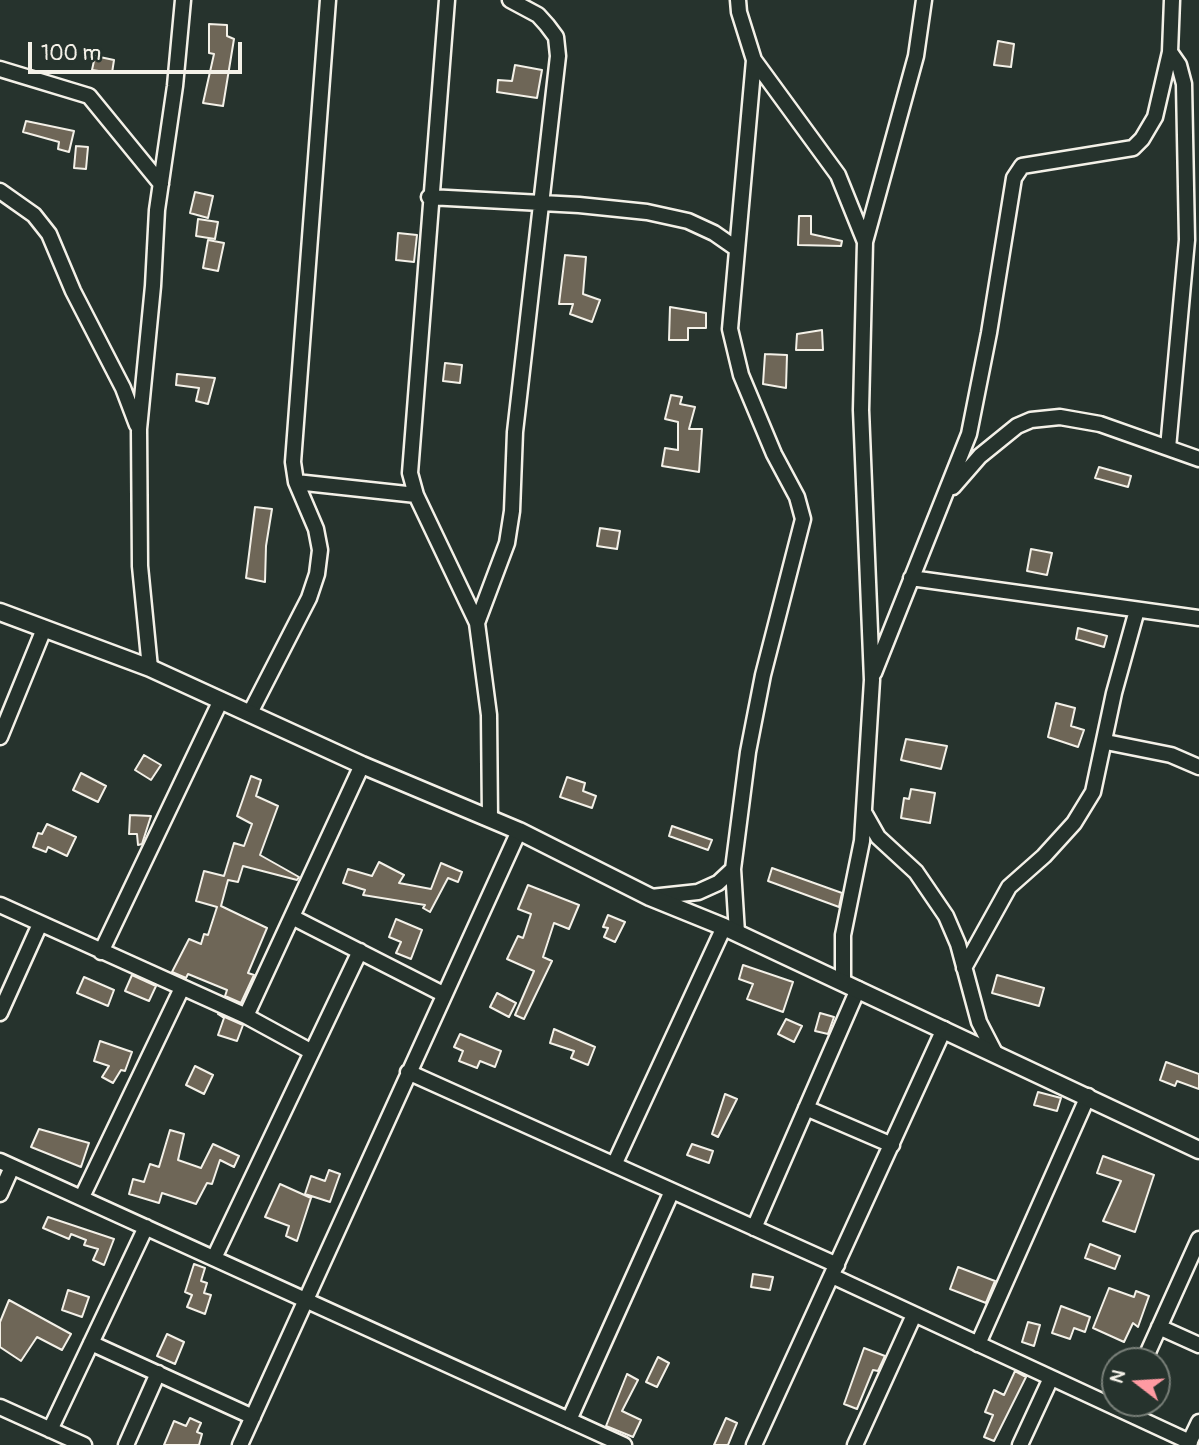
<!DOCTYPE html>
<html>
<head>
<meta charset="utf-8">
<style>
	body { margin:0 }
	#map { position:relative; width:1199px; height:1445px; overflow:hidden; background:#26332d; font-family:Pangolin,sans-serif }
	canvas { display:block }
	.north { position:absolute; left:1101px; top:1347px; width:70px; height:70px; box-sizing:border-box; background:#26332d; border:2px solid #787f78; border-radius:50%; rotate:287deg; font-size:19px; font-weight:700; line-height:28px; text-align:center; color:#f4f1e8 }
	.north::after { content:''; display:block; margin:auto; width:24px; height:32px; background:#ff9aa2; clip-path:polygon(50% 0,100% 100%,50% 72%,0 100%) }
	.scale { position:absolute; left:28px; top:42px; width:214px; height:32px; box-sizing:border-box; border:4px solid #f4f1e8; border-top:0; padding-left:9px; font-size:21px; line-height:24px; white-space:nowrap; color:#f4f1e8; -webkit-text-stroke:5px #26332d; paint-order:stroke }
</style>
</head>
<body>
<div id="map">
<canvas width="1199" height="1445"></canvas>
<div class="north">N</div>
<div class="scale">100 m</div>
</div>
<script>
const ctx = document.querySelector('canvas').getContext('2d');
ctx.lineJoin = 'round';
function fillPath(path, color) { ctx.fillStyle = color; ctx.fill(path, 'evenodd'); }
const poly = rows => new Path2D(rows.map(r => 'M' + r).join(''));
function trace(path, color, width, dash) { ctx.strokeStyle = color; ctx.lineWidth = width; ctx.lineCap = dash ? 'butt' : 'round'; ctx.setLineDash(dash || []); ctx.stroke(path); }
const building = poly([
	[209,24,227,25,227,36,234,39,223,106,203,103,214,54,209,53,209,24],
	[998,41,1014,44,1011,67,994,65,998,41],
	[95,56,114,60,112,73,92,70,95,56],
	[515,65,542,70,537,98,497,92,498,80,512,81,515,65],
	[26,121,74,131,69,152,58,149,59,142,23,132,26,121],
	[76,146,88,147,86,169,74,168,76,146],
	[195,192,213,196,208,218,190,213,195,192],
	[799,216,811,216,811,234,842,241,841,246,798,245,799,216],
	[198,219,218,222,215,239,196,236,198,219],
	[398,233,417,235,414,262,396,260,398,233],
	[208,240,224,243,218,271,203,268,208,240],
	[565,255,586,257,583,294,600,300,592,322,570,314,573,304,559,304,565,255],
	[670,307,706,313,706,328,688,328,688,340,669,340,670,307],
	[822,330,823,350,796,350,797,334,822,330],
	[765,354,787,355,786,388,763,384,765,354],
	[445,363,462,365,460,383,443,381,445,363],
	[177,374,215,378,208,404,196,401,199,388,176,385,177,374],
	[671,395,682,397,680,404,695,407,689,429,702,429,699,472,662,466,665,448,678,450,678,422,665,419,671,395],
	[1099,467,1131,476,1128,487,1095,478,1099,467],
	[255,507,272,509,266,546,265,582,246,578,255,507],
	[600,528,620,531,617,549,597,546,600,528],
	[1031,549,1052,553,1047,575,1027,571,1031,549],
	[1078,628,1107,636,1104,647,1076,639,1078,628],
	[1056,703,1075,708,1071,726,1084,730,1078,747,1048,737,1056,703],
	[906,739,947,746,941,769,901,760,906,739],
	[144,755,161,765,151,780,135,770,144,755],
	[81,773,106,786,98,802,73,790,81,773],
	[251,776,261,780,256,796,278,806,260,855,299,877,297,880,243,866,238,882,228,880,221,906,267,928,248,973,254,975,241,1003,225,996,227,990,188,974,186,978,172,972,189,939,201,944,204,934,208,935,217,907,196,901,204,871,224,876,234,843,244,846,252,824,237,816,251,776],
	[567,777,585,783,583,791,596,796,592,808,560,797,567,777],
	[911,789,935,793,930,823,901,818,904,798,909,799,911,789],
	[130,815,151,816,142,844,138,845,137,834,129,834,130,815],
	[47,824,76,837,67,856,48,847,46,852,33,847,38,833,42,834,47,824],
	[672,826,712,840,708,850,669,836,672,826],
	[379,862,404,875,399,883,431,889,441,863,462,872,458,882,448,878,430,912,423,908,425,905,363,895,365,890,343,883,348,869,372,876,379,862],
	[772,868,842,893,839,907,768,881,772,868],
	[528,885,579,905,569,929,554,923,543,957,552,961,524,1019,515,1015,534,971,507,959,518,936,523,938,531,914,518,909,528,885],
	[608,915,625,922,615,942,604,937,608,928,603,927,608,915],
	[396,919,422,930,411,959,396,953,401,942,389,937,396,919],
	[743,965,793,982,783,1012,747,999,753,984,739,979,743,965],
	[132,975,156,986,149,1001,125,991,132,975],
	[997,975,1044,988,1039,1006,992,993,997,975],
	[84,977,114,990,108,1006,77,993,84,977],
	[497,993,516,1003,509,1017,490,1007,497,993],
	[820,1013,834,1017,828,1034,815,1031,820,1013],
	[218,1014,243,1025,237,1041,218,1035,224,1018,218,1014],
	[786,1019,802,1026,794,1042,778,1034,786,1019],
	[554,1029,595,1047,588,1065,571,1058,574,1051,550,1043,554,1029],
	[460,1034,501,1051,495,1067,480,1061,477,1068,459,1061,463,1051,454,1047,460,1034],
	[100,1041,132,1052,125,1071,121,1070,113,1083,102,1077,109,1066,94,1061,100,1041],
	[1166,1062,1199,1074,1199,1089,1177,1081,1175,1086,1160,1080,1166,1062],
	[195,1066,213,1075,204,1094,186,1085,195,1066],
	[1038,1092,1061,1098,1057,1111,1034,1105,1038,1092],
	[725,1094,737,1099,718,1137,712,1134,725,1094],
	[39,1129,89,1143,81,1167,31,1147,39,1129],
	[170,1130,184,1134,178,1160,201,1168,213,1144,239,1156,234,1167,220,1160,212,1184,207,1183,196,1204,162,1193,159,1203,129,1194,133,1179,144,1182,150,1164,159,1167,170,1130],
	[692,1144,713,1151,709,1163,687,1155,692,1144],
	[1103,1156,1154,1175,1135,1232,1103,1221,1121,1181,1097,1173,1103,1156],
	[329,1170,340,1174,330,1202,305,1194,311,1176,325,1181,329,1170],
	[280,1184,311,1198,297,1241,286,1236,289,1226,265,1217,280,1184],
	[48,1217,114,1239,104,1265,93,1260,98,1249,84,1245,86,1240,71,1234,69,1239,43,1228,48,1217],
	[1090,1244,1120,1256,1115,1269,1085,1258,1090,1244],
	[194,1264,205,1268,201,1281,207,1283,204,1293,211,1295,205,1314,187,1307,192,1295,185,1292,194,1264],
	[958,1267,995,1281,986,1303,950,1289,958,1267],
	[753,1274,773,1277,770,1290,751,1287,753,1274],
	[1109,1288,1134,1297,1136,1291,1149,1296,1138,1327,1133,1323,1124,1342,1093,1328,1109,1288],
	[68,1290,89,1297,82,1317,62,1310,68,1290],
	[9,1300,71,1334,62,1350,37,1337,21,1361,0,1347,0,1322,9,1300],
	[1061,1306,1090,1317,1085,1332,1074,1328,1070,1339,1052,1333,1061,1306],
	[1028,1322,1040,1325,1034,1346,1022,1342,1028,1322],
	[167,1334,184,1342,175,1364,157,1356,167,1334],
	[864,1348,885,1356,878,1371,873,1370,857,1409,844,1404,864,1348],
	[658,1357,669,1363,657,1387,646,1382,658,1357],
	[1015,1371,1026,1377,994,1441,984,1437,993,1415,985,1412,994,1390,1004,1395,1015,1371],
	[627,1374,638,1380,622,1411,641,1420,633,1437,606,1426,627,1374],
	[190,1418,201,1423,197,1432,202,1434,199,1445,164,1445,174,1421,186,1426,190,1418],
	[726,1418,737,1423,728,1445,714,1445,726,1418]
]);
fillPath(building, '#6e6657');
trace(building, '#f4f1e8', 2);
const minor = poly([
	[447,0,410,473,416,495,477,623,489,715,490,819],
	[738,0,739,12,754,60,838,175,865,242],
	[0,69,89,96,161,184],
	[0,191,34,215,49,234,73,291,123,388,137,425],
	[429,197,579,205,647,212,688,221,714,233,737,249],
	[1168,448,1187,240,1184,84,1179,65,1170,52],
	[296,482,416,495],
	[953,487,980,456,1017,426,1031,420,1060,417,1100,424,1199,459],
	[911,578,1199,618],
	[477,623,507,543,512,511,515,432,558,56,556,37,547,25,538,15,510,0],
	[150,668,140,566,139,429,153,286,157,210,175,86,183,0],
	[874,673,969,434,989,333,1014,178,1022,166,1133,148,1142,139,1155,117,1170,52,1172,0],
	[250,713,309,598,317,574,320,550,316,529,296,482,293,462,328,0],
	[0,737,44,629],
	[1106,742,1171,755,1199,767],
	[865,814,878,837,916,872,946,916,958,944,979,1022,995,1053],
	[651,897,698,892,718,883,733,869],
	[0,905,246,1016,312,1052],
	[292,917,443,994],
	[737,933,733,869,748,752,763,675,803,519,797,497,774,454,741,375,730,329,754,60],
	[101,952,221,700],
	[964,968,1009,887,1044,856,1074,823,1093,792,1114,693,1137,610],
	[843,982,843,935,862,841,872,680,861,410,865,242,916,56,924,0],
	[0,1013,40,924],
	[246,1016,362,765],
	[408,1072,837,1265],
	[806,1108,892,1145],
	[0,1161,624,1445],
	[614,1165,724,927],
	[0,1194,12,1167],
	[82,1197,182,988],
	[754,1228,858,989],
	[214,1258,360,951],
	[832,1276,1190,1442],
	[1159,1327,1199,1345],
	[91,1343,253,1417],
	[978,1344,1088,1096],
	[1144,1361,1199,1239],
	[0,1407,84,1445],
	[569,1420,672,1191],
	[50,1430,146,1227],
	[126,1445,158,1373],
	[240,1445,519,831],
	[754,1445,944,1029],
	[855,1445,914,1315],
	[1020,1445,1051,1378],
	[1188,1445,1199,1422]
]);
const tertiary = poly([
	[0,612,150,668,362,765,519,831,650,897,724,927,1199,1150]
]);
trace(minor, '#f4f1e8', 19);
trace(tertiary, '#f4f1e8', 21);
trace(minor, '#26332d', 14);
trace(tertiary, '#26332d', 16);
</script>
</body>
</html>
